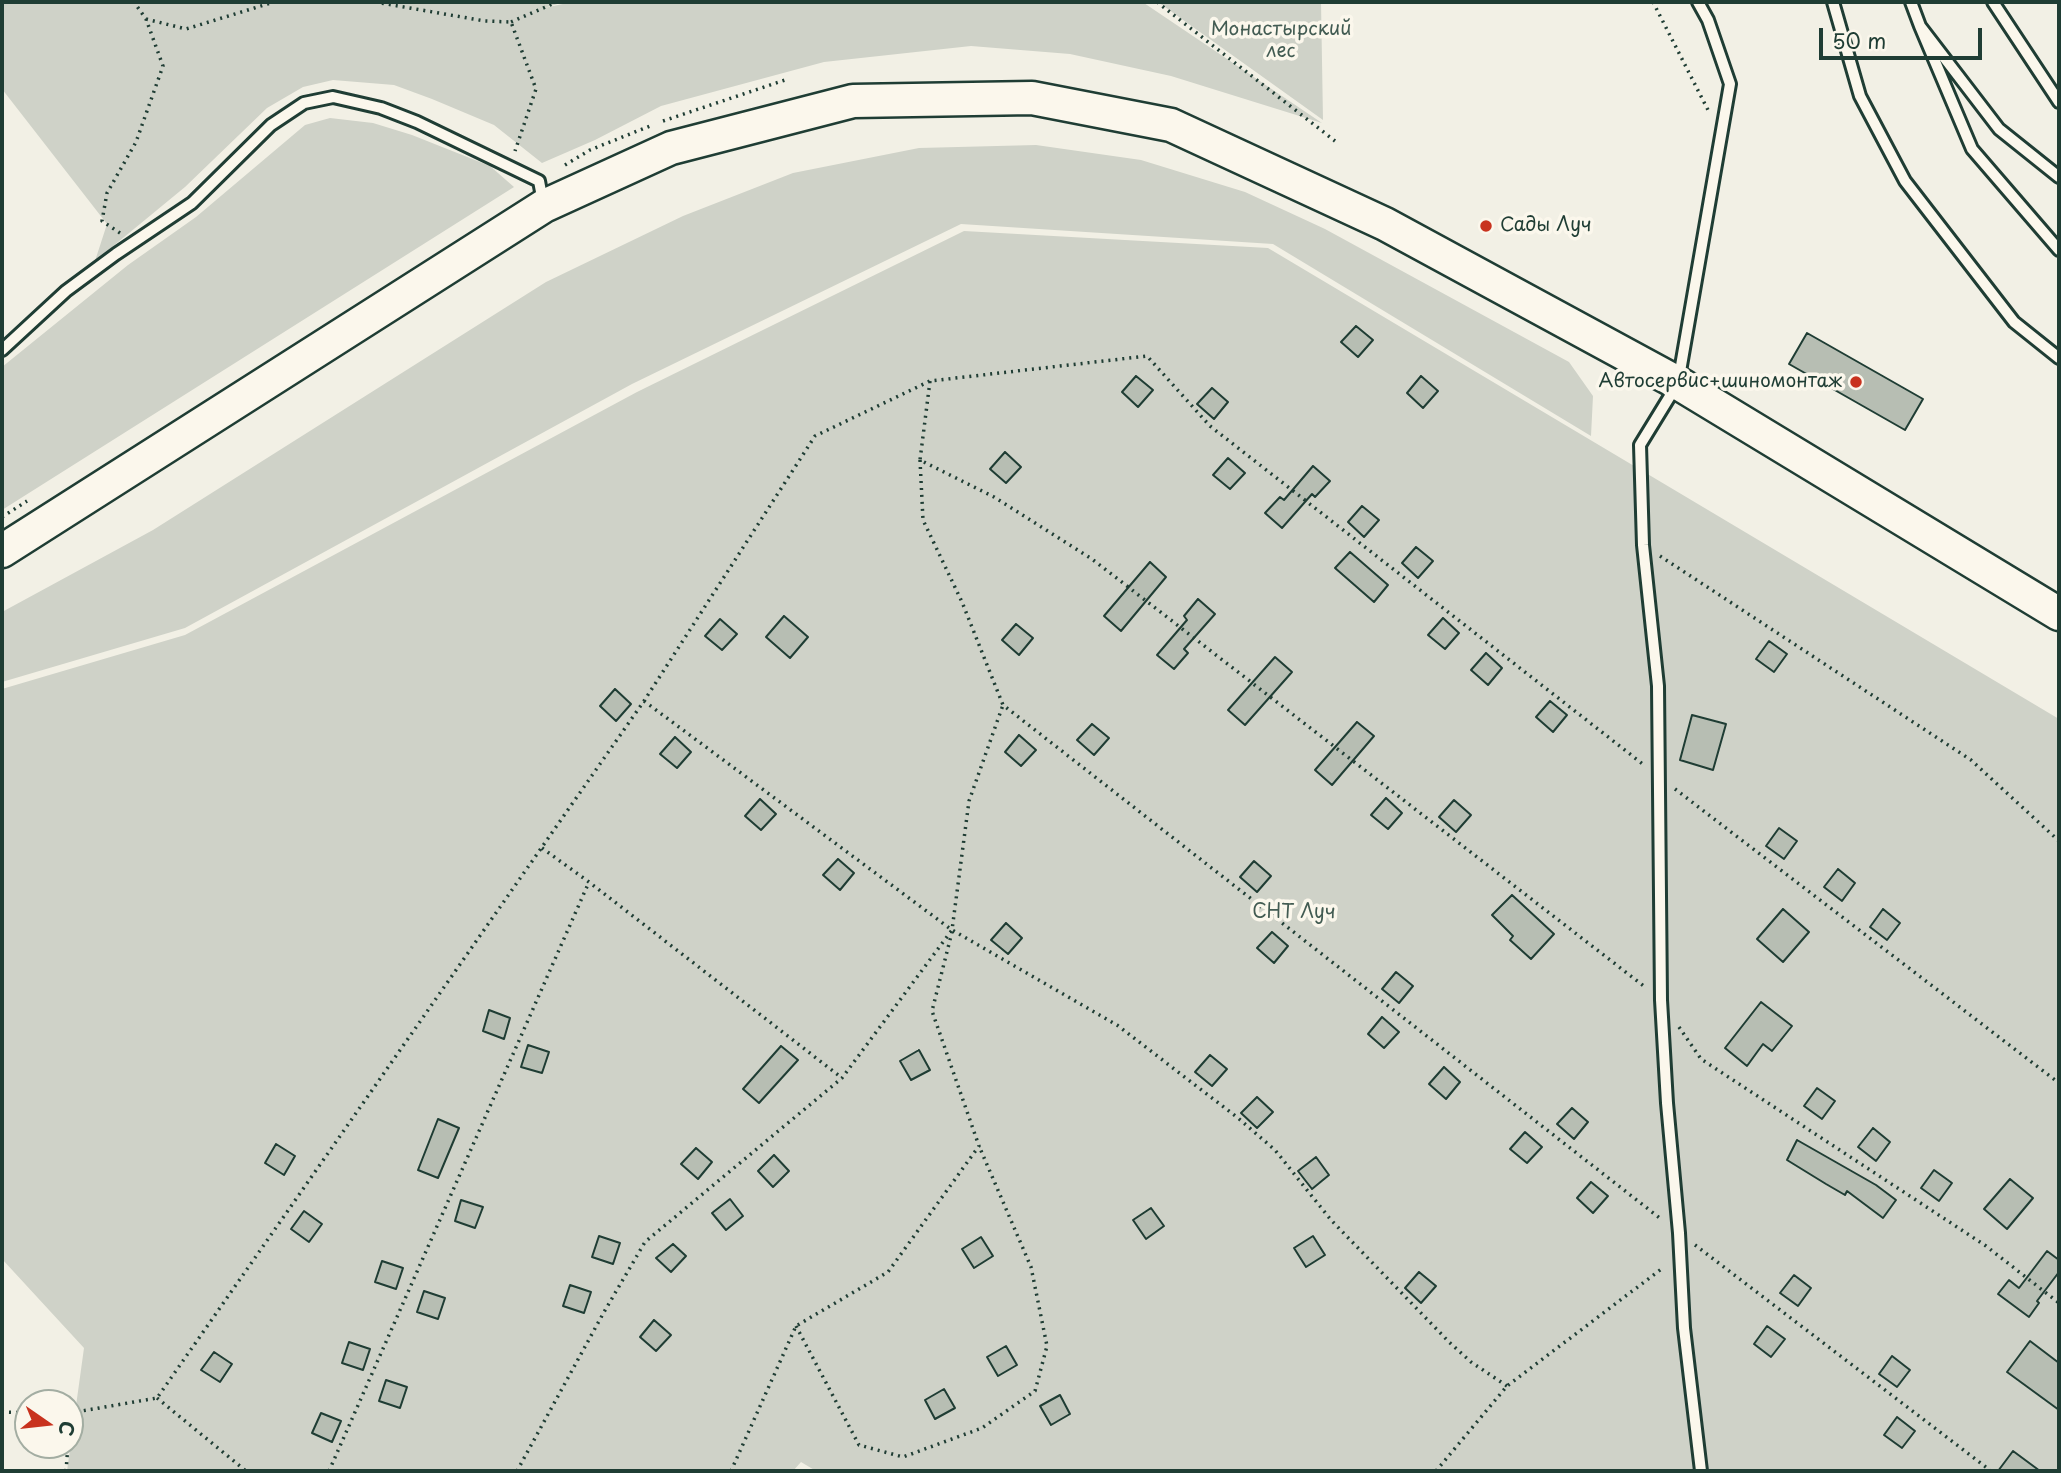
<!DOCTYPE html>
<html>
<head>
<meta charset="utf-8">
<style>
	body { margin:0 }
	#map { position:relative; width:2061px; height:1473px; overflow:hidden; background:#f2f0e5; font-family:"Playpen Sans",sans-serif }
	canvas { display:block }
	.frame { position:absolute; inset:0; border:4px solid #1f3d34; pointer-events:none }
	.north { position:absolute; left:14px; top:1389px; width:70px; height:70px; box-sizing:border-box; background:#fbf7ec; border:2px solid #a3ada2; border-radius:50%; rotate:104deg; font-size:19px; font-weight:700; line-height:28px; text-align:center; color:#1f3d34 }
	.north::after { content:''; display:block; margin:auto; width:24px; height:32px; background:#c8321e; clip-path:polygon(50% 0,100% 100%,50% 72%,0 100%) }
	.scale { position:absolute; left:1819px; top:28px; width:163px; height:32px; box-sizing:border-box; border:4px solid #1f3d34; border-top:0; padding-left:9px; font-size:21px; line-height:24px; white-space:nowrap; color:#1f3d34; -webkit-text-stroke:5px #fbf7ec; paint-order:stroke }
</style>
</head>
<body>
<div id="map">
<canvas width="2061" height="1473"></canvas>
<div class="frame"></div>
<div class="north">С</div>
<div class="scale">50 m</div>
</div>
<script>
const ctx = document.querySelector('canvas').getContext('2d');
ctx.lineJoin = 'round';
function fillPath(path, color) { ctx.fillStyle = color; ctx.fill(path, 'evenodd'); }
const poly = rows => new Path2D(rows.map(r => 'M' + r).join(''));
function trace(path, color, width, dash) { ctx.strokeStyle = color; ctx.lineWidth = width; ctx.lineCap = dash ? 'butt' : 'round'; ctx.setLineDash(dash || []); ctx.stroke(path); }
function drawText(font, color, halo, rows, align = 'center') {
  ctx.font = font + ' "Playpen Sans",sans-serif'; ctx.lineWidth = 7; ctx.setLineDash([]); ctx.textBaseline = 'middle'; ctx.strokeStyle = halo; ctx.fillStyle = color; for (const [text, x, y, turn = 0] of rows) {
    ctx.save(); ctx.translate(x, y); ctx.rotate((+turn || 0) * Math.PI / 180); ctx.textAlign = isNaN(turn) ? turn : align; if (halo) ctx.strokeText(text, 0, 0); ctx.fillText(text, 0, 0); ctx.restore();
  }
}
fillPath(poly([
	[2,2,564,2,544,8,572,2,1138,2,1144,3,1322,123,1171,76,1070,54,971,46,824,62,661,106,595,140,542,163,494,125,432,99,394,85,333,80,303,87,267,108,185,187,95,261,107,224,2,89],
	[1158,2,1321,2,1323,120],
	[330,118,373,123,412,135,490,166,514,187,2,510,2,367,128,265,196,217,305,125],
	[1036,145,1141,160,1245,192,1325,229,1569,362,1593,396,1591,436,1273,244,961,224,632,384,185,628,2,682,2,612,153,530,546,282,683,216,793,173,919,148],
	[964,231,1268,248,2059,719,2059,1471,816,1471,801,1462,793,1471,67,1471,84,1348,2,1259,2,689,185,635,637,392]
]), '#cfd2c8');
const building = poly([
	[1356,326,1373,340,1358,357,1341,342,1356,326],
	[1807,333,1923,399,1905,430,1789,364,1807,333],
	[1136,376,1153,390,1138,407,1122,392,1136,376],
	[1421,376,1438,391,1423,408,1407,393,1421,376],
	[1212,388,1228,402,1214,419,1197,404,1212,388],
	[1005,452,1021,467,1006,483,990,469,1005,452],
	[1228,458,1245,473,1230,489,1213,475,1228,458],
	[1313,466,1330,481,1315,497,1312,494,1282,528,1265,513,1280,497,1284,500,1313,466],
	[1362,506,1379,520,1364,537,1348,522,1362,506],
	[1416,547,1433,561,1418,578,1402,563,1416,547],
	[1350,552,1388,585,1374,602,1335,568,1350,552],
	[1150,562,1166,577,1121,631,1104,616,1150,562],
	[1198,599,1215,614,1184,649,1188,653,1174,669,1157,655,1187,620,1184,616,1198,599],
	[784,616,808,637,790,658,766,637,784,616],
	[1443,618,1459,633,1445,649,1428,635,1443,618],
	[720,619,737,634,722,650,705,636,720,619],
	[1016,624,1033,638,1019,655,1002,640,1016,624],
	[1769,641,1787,654,1774,672,1756,659,1769,641],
	[1486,653,1502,668,1488,685,1471,670,1486,653],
	[1275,657,1292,672,1245,725,1228,710,1275,657],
	[615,689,631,704,616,721,600,706,615,689],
	[1550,701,1567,715,1553,732,1536,717,1550,701],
	[1692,715,1726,724,1713,770,1680,760,1692,715],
	[1357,722,1374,736,1332,785,1315,770,1357,722],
	[1092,724,1109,738,1094,755,1077,740,1092,724],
	[1019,735,1036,750,1021,766,1005,752,1019,735],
	[675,737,691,752,677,768,660,754,675,737],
	[1386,798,1402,813,1388,829,1371,815,1386,798],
	[760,799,776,814,761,830,745,816,760,799],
	[1454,800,1471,815,1456,832,1439,817,1454,800],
	[1779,828,1797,841,1784,859,1766,846,1779,828],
	[838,859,854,873,840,890,823,875,838,859],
	[1254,861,1271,876,1257,892,1240,877,1254,861],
	[1838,869,1855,883,1842,901,1824,887,1838,869],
	[1512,895,1554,934,1531,959,1510,940,1513,936,1492,915,1512,895],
	[1783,909,1809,932,1783,962,1757,939,1783,909],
	[1883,909,1900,923,1887,940,1870,927,1883,909],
	[1006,923,1022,938,1008,954,991,940,1006,923],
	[1272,932,1288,946,1274,963,1257,948,1272,932],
	[1396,972,1413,986,1399,1003,1382,989,1396,972],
	[1761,1002,1792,1026,1772,1051,1763,1044,1747,1066,1725,1048,1761,1002],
	[489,1010,510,1018,504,1039,483,1031,489,1010],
	[1382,1017,1399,1032,1384,1048,1368,1034,1382,1017],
	[528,1045,549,1052,542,1073,521,1067,528,1045],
	[781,1046,798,1060,759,1103,743,1089,781,1046],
	[919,1050,930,1070,911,1080,900,1061,919,1050],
	[1210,1055,1227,1069,1212,1086,1195,1072,1210,1055],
	[1444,1067,1460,1082,1446,1099,1429,1084,1444,1067],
	[1817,1088,1835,1101,1822,1119,1804,1106,1817,1088],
	[1257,1097,1273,1112,1257,1128,1241,1113,1257,1097],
	[1572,1108,1588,1122,1574,1139,1557,1124,1572,1108],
	[438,1119,459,1128,438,1178,418,1170,438,1119],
	[1873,1128,1890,1142,1876,1161,1858,1147,1873,1128],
	[1525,1132,1542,1147,1527,1163,1510,1149,1525,1132],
	[1797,1140,1876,1185,1896,1200,1883,1218,1847,1191,1845,1195,1826,1184,1787,1160,1797,1140],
	[276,1144,295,1156,284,1175,265,1163,276,1144],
	[696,1148,712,1162,698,1179,681,1164,696,1148],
	[774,1155,789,1171,773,1187,758,1171,774,1155],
	[1316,1157,1329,1175,1312,1189,1298,1171,1316,1157],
	[1934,1170,1952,1183,1939,1201,1921,1188,1934,1170],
	[2010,1179,2033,1198,2007,1229,1984,1209,2010,1179],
	[1591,1182,1608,1196,1593,1213,1577,1198,1591,1182],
	[730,1199,743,1216,726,1230,712,1213,730,1199],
	[461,1200,483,1207,475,1228,455,1221,461,1200],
	[1151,1208,1164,1226,1146,1239,1133,1220,1151,1208],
	[304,1211,322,1224,309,1242,291,1229,304,1211],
	[599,1236,620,1243,613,1264,592,1257,599,1236],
	[1313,1236,1325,1255,1306,1267,1294,1248,1313,1236],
	[981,1237,993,1256,974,1268,962,1249,981,1237],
	[673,1244,686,1256,671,1272,656,1258,673,1244],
	[2047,1251,2059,1260,2059,1272,2037,1301,2039,1303,2029,1317,1998,1294,2009,1280,2019,1288,2047,1251],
	[382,1261,403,1268,396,1289,375,1282,382,1261],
	[1419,1272,1436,1286,1421,1303,1405,1288,1419,1272],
	[1794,1275,1811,1288,1798,1306,1780,1293,1794,1275],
	[570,1285,591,1292,584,1313,563,1306,570,1285],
	[424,1291,445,1298,438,1319,417,1312,424,1291],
	[654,1320,671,1335,656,1351,640,1337,654,1320],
	[1767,1326,1785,1339,1771,1357,1754,1344,1767,1326],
	[2030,1341,2059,1363,2059,1410,2007,1372,2030,1341],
	[349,1342,370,1349,363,1370,342,1363,349,1342],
	[1006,1346,1017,1365,998,1376,987,1357,1006,1346],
	[214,1352,232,1364,220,1382,201,1370,214,1352],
	[1892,1356,1910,1370,1897,1387,1879,1374,1892,1356],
	[386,1380,407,1387,400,1408,379,1401,386,1380],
	[944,1389,955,1408,935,1419,925,1400,944,1389],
	[1060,1395,1070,1414,1051,1425,1040,1406,1060,1395],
	[321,1413,341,1421,332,1442,312,1433,321,1413],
	[1897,1417,1915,1431,1902,1448,1884,1435,1897,1417],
	[2013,1451,2040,1471,1998,1471,2013,1451]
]);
fillPath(building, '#b7beb3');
trace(building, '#1f3d34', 2);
const lane = poly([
	[1698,2,1708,20,1730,84,1678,383,1640,445,1643,545,1658,686,1661,1000,1667,1103,1679,1233,1684,1328,1701,1471],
	[1833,2,1860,96,1905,181,2014,322,2059,358],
	[1911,2,1920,26,1999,129,2059,177],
	[1993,2,2059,102],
	[1920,26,1972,149,2059,250],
	[2,350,66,291,116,254,192,203,271,125,304,103,333,97,381,108,417,122,539,181,543,202]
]);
const secondary = poly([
	[2,551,544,206,671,148,853,101,1032,98,1171,125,1385,224,1678,383,2059,614]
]);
trace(lane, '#1f3d34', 16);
trace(secondary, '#1f3d34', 37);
trace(poly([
	[375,2,485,21,511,22,536,89,515,151],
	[1157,2,1335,141],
	[1653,2,1709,112],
	[146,19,186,29,274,2],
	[511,22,557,2],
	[663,121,788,79],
	[565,165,590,150,650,126],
	[120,233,102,221,107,193,136,142,163,66,146,19,134,2],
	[930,381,920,460,994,497,1092,559,1645,987],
	[920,460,923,520,962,602,1003,705,1661,1219],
	[2,517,27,501],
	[1660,556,1971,760,2059,841],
	[644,701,952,930,1117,1025,1238,1118,1275,1150,1331,1220,1449,1342,1471,1362,1507,1386],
	[1675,789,2059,1083],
	[542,848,589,882,842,1078],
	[1679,1027,1701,1059,1986,1246,2059,1303],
	[1695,1245,1991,1471],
	[796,1326,859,1445,903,1457,982,1428,1035,1391,1047,1346,1031,1267,979,1146],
	[157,1398,246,1471],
	[2,1412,28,1413],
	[70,1413,157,1398,644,701,815,436,930,381,1147,356,1210,426,1644,765],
	[66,1471,68,1445],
	[329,1471,589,882],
	[517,1471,604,1312,645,1242,842,1078,952,930,969,801,1003,705],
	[731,1471,796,1326,888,1272,979,1146,932,1011,952,932],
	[1436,1471,1507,1386,1664,1267]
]), '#1f3d34', 3.5, [2, 5]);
trace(lane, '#fbf7ec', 10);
trace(secondary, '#fbf7ec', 32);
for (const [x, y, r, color] of [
	[1486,226,7,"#c8321e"],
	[1856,382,7,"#c8321e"]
]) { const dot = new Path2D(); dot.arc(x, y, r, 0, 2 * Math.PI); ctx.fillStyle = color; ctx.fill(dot); trace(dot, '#fbf7ec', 2.5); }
drawText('19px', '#425b52', '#fbf7ec', [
	["Монастырский",1281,30],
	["лес",1281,52],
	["СНТ Луч",1294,913]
]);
drawText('19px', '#1f3d34', '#fbf7ec', [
	["Сады Луч",1500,226],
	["Автосервис+шиномонтаж",1842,382,"right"]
], 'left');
</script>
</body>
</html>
